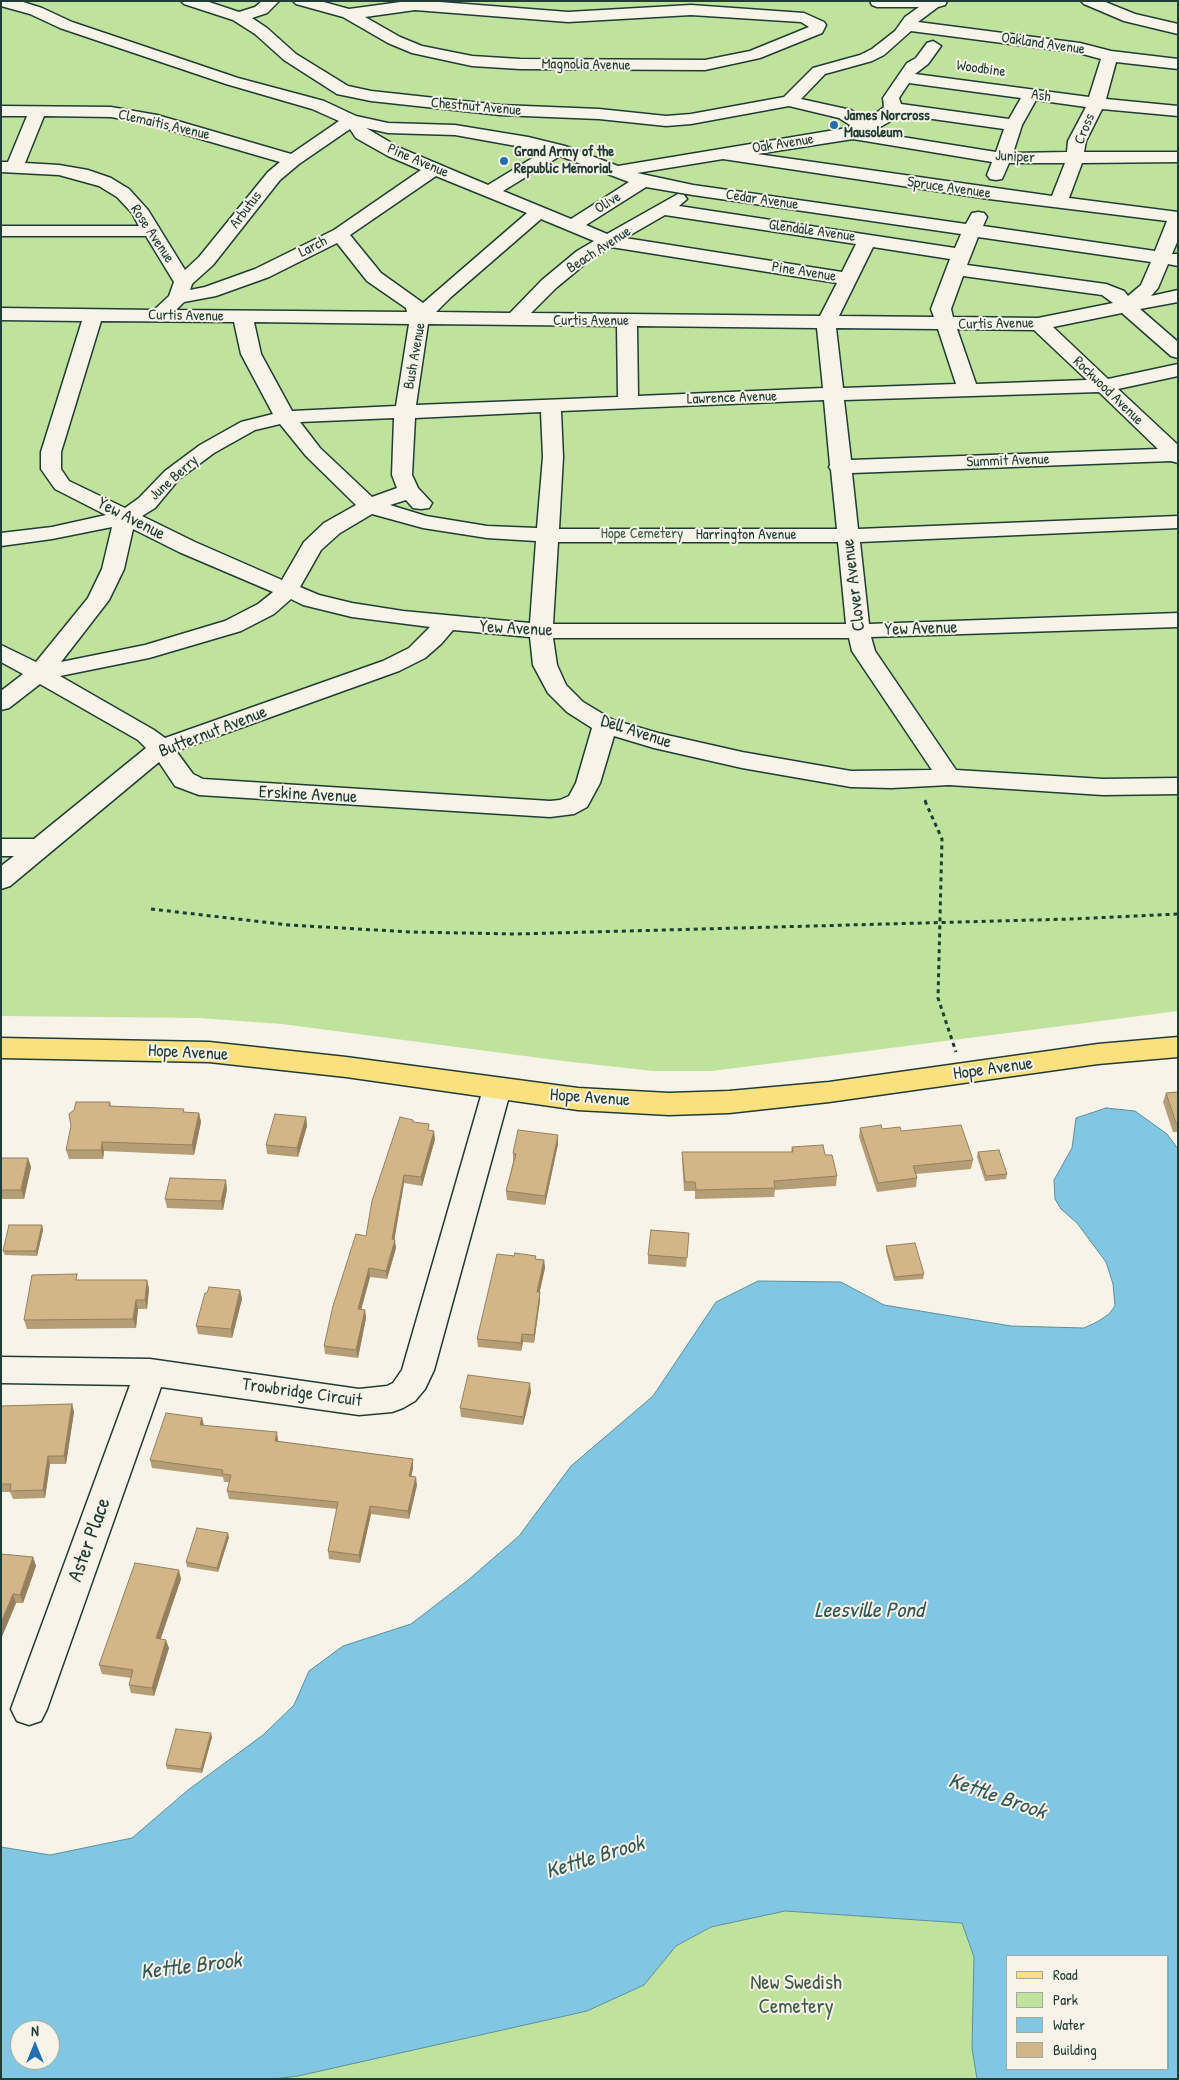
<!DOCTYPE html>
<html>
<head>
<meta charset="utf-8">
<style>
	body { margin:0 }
	#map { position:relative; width:1179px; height:2080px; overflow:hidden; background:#f7f3e8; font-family:"Patrick Hand",sans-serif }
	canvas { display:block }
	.frame { position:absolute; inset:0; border:2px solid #1f3d34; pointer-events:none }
	.legend { position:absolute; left:1006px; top:1955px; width:162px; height:115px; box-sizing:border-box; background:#f7f3e8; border:1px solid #a1aaa0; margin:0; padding:6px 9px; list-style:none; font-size:15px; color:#1f3d34 }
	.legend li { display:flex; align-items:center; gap:10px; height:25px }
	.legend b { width:25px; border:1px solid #a1aaa0 }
	.north { position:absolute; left:10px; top:2020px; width:50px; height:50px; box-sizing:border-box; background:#f7f3e8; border:1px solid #a1aaa0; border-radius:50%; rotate:0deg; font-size:14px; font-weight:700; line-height:20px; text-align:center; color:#1f3d34 }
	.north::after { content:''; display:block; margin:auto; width:18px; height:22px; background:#1f6fb2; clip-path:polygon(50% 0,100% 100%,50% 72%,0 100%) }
</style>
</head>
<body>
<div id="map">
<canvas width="1179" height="2080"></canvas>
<div class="frame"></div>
<ul class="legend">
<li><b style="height:6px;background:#fbe080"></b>Road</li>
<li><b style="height:14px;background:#bfe29c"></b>Park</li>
<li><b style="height:14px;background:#81c6e2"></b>Water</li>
<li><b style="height:14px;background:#d3b688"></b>Building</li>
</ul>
<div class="north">N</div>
</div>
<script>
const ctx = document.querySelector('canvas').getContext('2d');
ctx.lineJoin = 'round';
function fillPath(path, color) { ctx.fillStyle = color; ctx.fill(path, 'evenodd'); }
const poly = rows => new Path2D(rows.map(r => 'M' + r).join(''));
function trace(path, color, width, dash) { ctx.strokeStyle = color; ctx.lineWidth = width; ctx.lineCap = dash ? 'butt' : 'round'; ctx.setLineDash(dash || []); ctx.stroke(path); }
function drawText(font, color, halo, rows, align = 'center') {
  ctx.font = font + ' "Patrick Hand",sans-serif'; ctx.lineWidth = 4; ctx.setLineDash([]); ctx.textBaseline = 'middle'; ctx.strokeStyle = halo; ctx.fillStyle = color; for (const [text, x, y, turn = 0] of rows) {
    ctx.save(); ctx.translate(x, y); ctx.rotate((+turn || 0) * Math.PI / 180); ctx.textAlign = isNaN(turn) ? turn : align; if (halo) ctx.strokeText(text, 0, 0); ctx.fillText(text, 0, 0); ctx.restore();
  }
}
fillPath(poly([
	[1,1,1178,1,1178,1011,712,1071,653,1071,563,1061,282,1024,199,1018,1,1016],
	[785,1911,962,1923,974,1957,972,2048,977,2079,273,2079,298,2076,587,2011,644,1985,676,1946,711,1927]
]), '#bfe29c');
const water = poly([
	[1106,1108,1135,1111,1167,1134,1178,1149,1178,2079,977,2079,972,2048,974,1957,962,1923,785,1911,711,1927,676,1946,644,1985,587,2011,298,2076,273,2079,1,2079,1,1847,50,1855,132,1838,188,1790,263,1735,294,1705,309,1671,343,1646,411,1624,467,1581,519,1536,571,1466,653,1396,716,1302,758,1281,841,1282,884,1305,1011,1326,1084,1328,1097,1322,1109,1314,1115,1306,1113,1284,1106,1262,1077,1223,1061,1209,1055,1199,1054,1180,1072,1148,1076,1118,1106,1108],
	[1008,1956,1168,1956,1168,2069,1008,2069,1008,1956],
	[20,2030,50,2030,50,2060,20,2060,20,2030]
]);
fillPath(water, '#81c6e2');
trace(water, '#5a8f9c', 1);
const minor = poly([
	[1,1,20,1,42,8,72,22,238,78,324,101,356,116,388,123,455,125,528,137,565,146,618,166,853,127,839,118,789,106,691,124,666,126,599,119,500,115,371,101,337,94,284,60,255,34,233,20,184,4,181,1,206,1,239,12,255,7,262,1,279,1,267,13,252,18,267,28,296,54,348,86,371,91,500,105,599,109,666,116,691,114,784,97,813,68,860,55,872,49,895,31,905,17,919,7,877,7,872,5,870,1,947,1,945,5,938,7,918,22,1080,43,1111,51,1178,59,1178,69,1116,62,1106,99,1178,106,1178,116,1102,109,1086,141,1084,152,1178,152,1178,162,1082,163,1069,198,1178,212,1178,240,1172,254,1178,254,1178,266,1168,264,1158,288,1151,296,1178,290,1178,302,1140,309,1178,342,1178,358,1171,356,1122,313,1053,327,1108,379,1178,364,1178,376,1118,389,1178,445,1178,463,1171,461,852,473,858,529,1178,516,1178,528,860,542,869,624,1178,613,1178,627,871,637,875,651,956,770,1103,779,1178,778,1178,794,1103,795,949,785,892,788,851,787,742,768,654,748,614,736,600,783,587,807,574,814,550,817,199,795,175,786,159,762,10,886,1,889,1,866,14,856,1,856,1,839,34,839,146,748,138,740,40,684,9,708,1,710,1,691,23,674,1,662,1,645,36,662,88,598,102,569,112,527,52,539,1,546,1,533,52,527,106,515,55,489,41,469,41,452,82,321,1,320,1,308,154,310,169,296,174,282,146,236,1,236,1,226,139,226,132,213,117,197,99,186,59,175,1,172,1,162,8,162,27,116,1,116,1,106,111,107,157,115,291,154,339,121,312,109,226,84,60,28,30,14,1,6,1,1],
	[911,31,1079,53,1101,59,1089,97,915,74,928,64,941,46,933,41,927,43,916,58,907,63,883,98,884,107,866,121,851,110,801,99,825,74,872,61,884,55,911,31],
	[909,83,1021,98,1009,119,901,104,899,98,909,83],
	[1036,100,1086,107,1068,141,1067,152,1013,153,1022,125,1036,100],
	[897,114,1004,129,996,152,871,132,889,122,897,114],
	[44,116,111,117,149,124,280,162,268,172,199,257,185,270,148,210,129,189,111,178,88,170,59,165,25,163,44,116],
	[366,128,388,133,455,135,544,151,488,185,400,148,366,128],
	[350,129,356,138,388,156,421,170,334,230,255,269,205,287,190,290,192,284,213,265,280,180,299,164,350,129],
	[853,139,992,162,987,175,990,179,996,180,1002,179,1009,163,1065,163,1052,196,757,154,853,139],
	[560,156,629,182,571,219,503,191,560,156],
	[723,159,989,199,1167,221,1155,251,983,226,987,217,984,213,978,212,972,213,966,224,693,185,637,173,723,159],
	[436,176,527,213,423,303,381,273,350,235,436,176],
	[646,187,693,195,961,234,955,248,679,206,687,199,684,195,678,194,607,234,586,225,646,187],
	[665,215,856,244,842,272,625,238,665,215],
	[541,219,594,241,577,251,542,280,510,313,436,312,451,297,541,219],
	[978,237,1151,262,1141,285,1128,296,1124,291,1106,284,967,265,978,237],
	[337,243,367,281,406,308,407,312,176,310,184,302,216,296,269,277,337,243],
	[611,247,837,283,820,316,531,313,556,288,591,259,611,247],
	[873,247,950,259,931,309,934,317,839,316,873,247],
	[963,276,1102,295,1113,303,1038,318,953,317,951,309,963,276],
	[101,321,234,322,241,354,273,414,241,422,200,445,165,471,139,498,125,508,69,481,61,469,61,452,101,321],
	[254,322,409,324,396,406,292,411,261,354,254,322],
	[428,324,617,326,618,397,416,405,428,324],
	[637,326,817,328,823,388,638,396,637,326],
	[836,328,938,329,956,384,843,388,836,328],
	[957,329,1034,330,1087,380,976,384,957,329],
	[1099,392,1158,449,851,460,844,400,1099,392],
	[824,400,830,465,829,467,831,470,837,529,559,529,563,457,561,411,824,400],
	[541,412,543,457,537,528,487,526,426,516,390,505,406,500,413,508,421,509,429,508,432,503,418,488,412,475,415,418,541,412],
	[394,418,392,475,397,488,372,497,320,448,300,422,394,418],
	[280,424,306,456,356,505,324,523,304,542,282,580,195,542,142,516,155,508,179,479,214,453,255,430,280,424],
	[372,514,423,528,487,538,536,541,530,623,403,611,352,603,319,595,300,587,321,550,340,533,372,514],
	[133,529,179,552,273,592,258,604,225,621,145,645,61,662,109,600,124,569,133,529],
	[558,542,838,542,846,624,553,624,558,542],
	[291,599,303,605,352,617,430,627,409,648,383,661,165,738,154,730,60,676,149,658,241,631,274,614,291,599],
	[453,630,530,637,533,665,548,693,567,712,592,728,576,783,569,796,560,800,550,801,203,779,193,774,176,751,399,671,425,658,441,644,453,630],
	[553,638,849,638,852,651,932,770,851,771,742,752,658,733,613,720,583,702,566,685,557,665,553,638],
	[293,1,320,1,349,9,408,1,427,1,568,12,691,5,804,13,824,22,826,25,822,33,760,58,705,70,520,69,472,66,412,53,388,43,343,17,296,4,293,1],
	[415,10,568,22,691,15,801,22,809,27,750,51,705,60,520,59,472,56,422,46,400,37,365,17,415,10],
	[1081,1,1103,1,1135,14,1178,24,1178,34,1124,21,1084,4,1081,1],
	[497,1079,507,1082,511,1089,434,1370,425,1389,415,1401,403,1408,392,1412,359,1415,161,1387,47,1709,41,1721,29,1725,17,1721,11,1709,130,1385,1,1383,1,1357,150,1359,359,1389,387,1386,393,1383,402,1370,483,1089,487,1082,497,1079]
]);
const major = poly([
	[1178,1037,1178,1057,1098,1064,829,1102,729,1113,669,1115,578,1110,346,1077,209,1062,1,1058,1,1038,209,1042,346,1057,578,1088,669,1093,729,1091,829,1082,1098,1044,1178,1037]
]);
trace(minor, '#1f3d34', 3);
trace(major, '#1f3d34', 3);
trace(poly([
	[925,800,926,802]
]), '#1f3d34', 2.5, [3, 3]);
trace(poly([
	[925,801,942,839,938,998,956,1052],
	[151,909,289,925,411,932,516,934,1071,919,1178,914]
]), '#1f3d34', 3, [4, 4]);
fillPath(minor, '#f7f3e8');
fillPath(major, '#fbe080');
fillPath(poly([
	[1178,1092,1178,1132,1173,1132,1163,1102,1166,1093],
	[110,1102,111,1106,199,1113,201,1122,194,1155,104,1151,103,1159,69,1159,66,1150],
	[306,1117,307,1126,298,1157,267,1154,266,1145],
	[413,1120,413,1122,435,1139,422,1186,404,1183,394,1240,396,1248,387,1279,370,1277,361,1309,365,1310,366,1318,358,1358,325,1354,324,1346,366,1236],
	[860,1128,882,1129,901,1131,973,1160,971,1169,916,1174,917,1178,916,1187,877,1192,859,1137],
	[558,1144,545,1205,507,1200,506,1191,513,1162,513,1153],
	[792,1147,825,1155,837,1176,836,1186,775,1190,774,1197,695,1199,695,1191,684,1191,682,1161,682,1152,791,1152],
	[978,1152,1007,1174,1006,1179,985,1181,977,1157],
	[1,1158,28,1158,31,1167,24,1199,1,1199],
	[227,1189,223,1210,167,1208,165,1199],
	[42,1225,43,1230,37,1256,5,1255,3,1251],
	[689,1233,686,1267,648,1264,648,1255],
	[886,1246,924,1274,923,1279,894,1281,886,1251],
	[536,1259,544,1260,545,1268,539,1292,540,1292,540,1300,534,1343,523,1342,521,1351,478,1347,477,1339],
	[79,1280,147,1280,149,1289,147,1309,138,1309,136,1328,27,1329,24,1320],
	[240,1290,242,1299,232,1338,198,1334,196,1326],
	[531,1392,523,1425,461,1417,460,1408],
	[72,1404,74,1412,66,1464,50,1464,45,1498,13,1499,10,1492,1,1492,1,1406],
	[202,1418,204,1426,278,1440,278,1441,413,1459,413,1468,411,1476,417,1485,409,1519,371,1514,360,1563,329,1559,328,1551,337,1509,229,1499,227,1491,229,1482,224,1482,223,1477,152,1468,150,1460],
	[229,1537,218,1572,187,1567,186,1562],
	[1,1554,33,1557,36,1566,23,1603,16,1603,1,1639],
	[181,1579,160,1639,169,1648,154,1696,131,1693,129,1685,131,1678,102,1674,99,1665],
	[212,1737,202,1773,167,1769,166,1765]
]), '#b59d75');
fillPath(poly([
	[199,1113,201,1122,194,1155,192,1145],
	[306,1117,307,1126,298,1157,297,1148],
	[434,1131,435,1139,422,1186,421,1177],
	[558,1135,558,1144,545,1205,545,1196],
	[102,1142,104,1151,103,1159,101,1150],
	[28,1158,31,1167,24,1199,21,1190],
	[404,1175,404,1183,394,1242,395,1240,396,1248,387,1279,386,1271],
	[226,1180,227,1189,223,1210,221,1201],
	[42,1225,43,1230,37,1256,36,1251],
	[544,1260,545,1268,538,1300,537,1292],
	[369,1268,370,1277,359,1318,358,1309],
	[147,1280,149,1289,147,1309,145,1300],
	[240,1290,242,1299,232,1338,231,1329],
	[540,1292,540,1300,534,1343,534,1335],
	[136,1300,138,1309,136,1328,133,1319],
	[365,1310,366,1318,358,1358,356,1350],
	[522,1334,523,1342,521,1351,521,1343],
	[530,1383,531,1392,523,1425,523,1417],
	[72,1404,74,1412,66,1464,64,1456],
	[202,1418,204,1426,200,1425],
	[277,1432,278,1440,276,1449,275,1441],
	[48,1456,50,1464,45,1498,43,1490],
	[413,1459,413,1468,410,1484,409,1476],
	[416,1477,417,1485,409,1519,408,1511],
	[370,1506,371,1514,360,1563,359,1555],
	[228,1533,229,1537,218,1572,217,1568],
	[33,1557,36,1566,23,1603,20,1595],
	[179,1570,181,1579,158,1647,156,1638],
	[13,1594,16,1603,1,1639,1,1623],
	[166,1640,169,1648,154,1696,152,1688],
	[211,1733,212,1737,202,1773,201,1769]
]), '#947f5f');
const building = poly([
	[1178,1092,1178,1123,1176,1123,1166,1093,1178,1092],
	[76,1102,110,1102,109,1106,184,1109,183,1112,199,1113,192,1145,102,1142,101,1150,66,1150,71,1126,69,1114,74,1110,76,1102],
	[275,1114,306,1117,297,1148,266,1145,275,1114],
	[400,1117,413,1120,413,1122,429,1124,428,1130,434,1131,421,1177,404,1175,392,1239,395,1240,386,1271,369,1268,358,1309,365,1310,356,1350,324,1346,333,1306,356,1234,366,1236,372,1201,400,1117],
	[881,1125,882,1129,900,1127,901,1131,961,1125,973,1160,913,1166,917,1178,878,1183,860,1128,881,1125],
	[518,1130,558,1135,545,1196,506,1191,516,1154,513,1153,518,1130],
	[823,1145,825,1155,832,1155,837,1176,774,1181,775,1188,696,1190,695,1182,685,1182,682,1152,793,1152,792,1147,823,1145],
	[999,1150,1007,1174,986,1176,978,1152,999,1150],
	[1,1158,28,1158,21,1190,1,1190,1,1158],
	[170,1178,226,1180,221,1201,165,1199,170,1178],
	[9,1225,42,1225,36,1251,3,1251,9,1225],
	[651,1230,689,1233,687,1258,648,1255,651,1230],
	[915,1243,924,1274,895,1277,886,1246,915,1243],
	[515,1253,536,1256,535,1259,544,1260,537,1292,540,1292,534,1335,522,1334,521,1343,477,1339,497,1254,514,1256,515,1253],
	[77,1274,76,1280,147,1280,145,1300,136,1300,133,1319,24,1320,32,1275,77,1274],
	[209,1287,240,1290,231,1329,196,1326,205,1293,207,1293,209,1287],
	[468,1375,530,1383,523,1417,460,1408,468,1375],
	[72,1404,64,1456,48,1456,43,1490,10,1491,11,1484,1,1484,1,1406,72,1404],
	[166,1413,202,1418,200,1425,277,1432,275,1441,413,1459,409,1476,416,1477,408,1511,370,1506,359,1555,328,1551,338,1502,227,1491,231,1475,222,1474,223,1470,150,1460,166,1413],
	[197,1528,228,1533,217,1568,186,1562,197,1528],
	[1,1554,33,1557,20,1595,13,1594,1,1623,1,1554],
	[135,1563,179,1570,156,1638,166,1640,152,1688,129,1685,133,1670,99,1665,135,1563],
	[176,1729,211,1733,201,1769,166,1765,176,1729]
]);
fillPath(building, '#d3b688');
trace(building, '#947f5f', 1);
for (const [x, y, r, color] of [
	[834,125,5,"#1f6fb2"],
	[504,161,5,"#1f6fb2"]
]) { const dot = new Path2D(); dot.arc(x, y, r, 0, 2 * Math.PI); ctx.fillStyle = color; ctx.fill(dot); trace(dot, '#f7f3e8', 2); }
drawText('15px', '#1f3d34', '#f7f3e8', [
	["Oakland Avenue",1043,44,8],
	["Magnolia Avenue",586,65,1],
	["Woodbine",981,69,8],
	["Ash",1041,96,8],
	["Chestnut Avenue",476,107,5],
	["Clemaitis Avenue",164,125,13],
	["Cross",1085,129,-68],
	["Oak Avenue",783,144,-9],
	["Juniper",1015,157,3],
	["Pine Avenue",418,161,23],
	["Spruce Avenuee",949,188,8],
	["Cedar Avenue",762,200,8],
	["Olive",608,203,-32],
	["Arbutus",246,210,-53],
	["Glendale Avenue",812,231,8],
	["Rose Avenue",152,234,56],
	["Larch",313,247,-27],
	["Beach Avenue",599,250,-33],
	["Pine Avenue",804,272,9],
	["Curtis Avenue",186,316,1],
	["Curtis Avenue",591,321],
	["Curtis Avenue",996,324,-1],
	["Bush Avenue",415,356,-80],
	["Rockwood Avenue",1108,391,44],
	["Lawrence Avenue",732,398,-2],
	["Summit Avenue",1008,461,-2],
	["June Berry",174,478,-42],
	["Harrington Avenue",746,535]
]);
drawText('bold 15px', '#1f3d34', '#f7f3e8', [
	["James Norcross",844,116],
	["Mausoleum",844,133],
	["Grand Army of the",514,152],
	["Republic Memorial",514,169]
], 'left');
drawText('15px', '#3f5e49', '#f7f3e8', [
	["Hope Cemetery",642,534]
]);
drawText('18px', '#1f3d34', '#f7f3e8', [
	["Yew Avenue",131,519,27],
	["Clover Avenue",854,585,-97],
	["Yew Avenue",516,629,3],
	["Yew Avenue",921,629,-2],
	["Butternut Avenue",213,732,-21],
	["Dell Avenue",636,732,18],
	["Erskine Avenue",308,795,3],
	["Hope Avenue",188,1053,3],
	["Hope Avenue",993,1069,-8],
	["Hope Avenue",590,1098,4],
	["Trowbridge Circuit",302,1393,8]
]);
drawText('21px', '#1f3d34', '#f7f3e8', [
	["Aster Place",90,1540,-70]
]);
drawText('21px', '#3f5e49', '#f7f3e8', [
	["New Swedish",796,1983],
	["Cemetery",796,2007]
]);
drawText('italic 22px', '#335857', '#f7f3e8', [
	["Leesville Pond",869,1611],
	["Kettle Brook",997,1797,19],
	["Kettle Brook",595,1858,-17],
	["Kettle Brook",191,1967,-7]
]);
</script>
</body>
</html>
